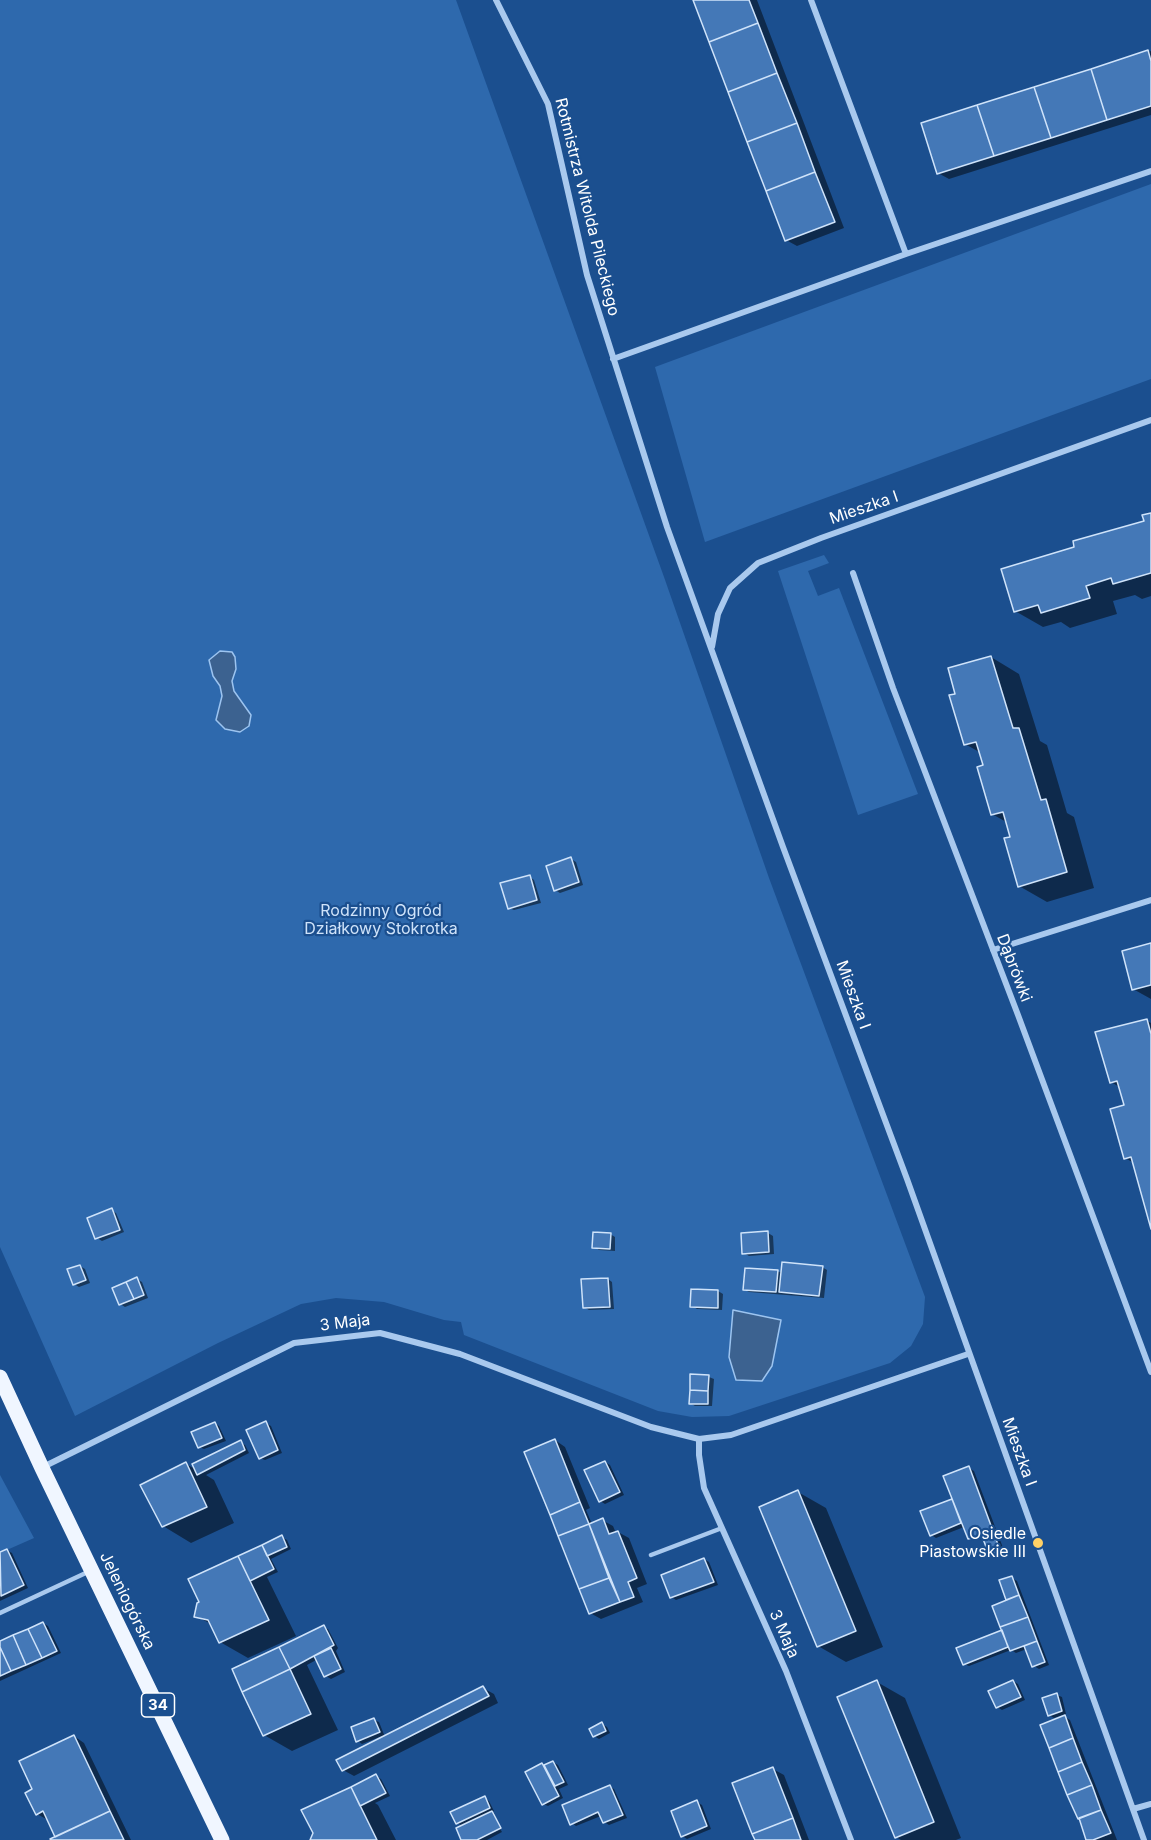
<!DOCTYPE html>
<html>
<head>
<meta charset="utf-8">
<style>
	body { margin:0 }
	canvas { display:block; background:#1b4f8f }
</style>
</head>
<body>
<canvas width="1151" height="1840"></canvas>
<script>
const ctx = document.querySelector('canvas').getContext('2d');
ctx.lineJoin = 'round';
function fillPath(path, color) { ctx.fillStyle = color; ctx.fill(path, 'evenodd'); }
const poly = rows => new Path2D(rows.map(r => 'M' + r).join(''));
function trace(path, color, width, dash) { ctx.strokeStyle = color; ctx.lineWidth = width; ctx.lineCap = dash ? 'butt' : 'round'; ctx.setLineDash(dash || []); ctx.stroke(path); }
function drawText(font, color, halo, rows, align = 'center') {
  ctx.font = font + ' Inter,sans-serif'; ctx.lineWidth = 4.5; ctx.setLineDash([]); ctx.textBaseline = 'middle'; ctx.strokeStyle = halo; ctx.fillStyle = color; for (const [text, x, y, turn = 0] of rows) {
    ctx.save(); ctx.translate(x, y); ctx.rotate((+turn || 0) * Math.PI / 180); ctx.textAlign = isNaN(turn) ? turn : align; if (halo) ctx.strokeText(text, 0, 0); ctx.fillText(text, 0, 0); ctx.restore();
  }
}
fillPath(poly([
	[0,0,456,0,664,577,769,878,925,1297,923,1324,911,1346,890,1363,729,1416,692,1417,658,1411,464,1335,461,1322,444,1320,384,1302,336,1298,301,1304,218,1343,75,1416,0,1247],
	[1151,184,1151,379,705,542,655,367],
	[824,555,829,563,808,571,818,596,839,588,918,794,858,815,778,571],
	[0,1475,34,1538,0,1553]
]), '#2e69ad');
const water = poly([
	[220,651,232,652,235,657,236,669,232,681,234,691,251,715,249,726,240,732,225,729,216,720,222,696,220,686,213,676,209,660,220,651],
	[733,1310,781,1320,772,1366,762,1381,736,1380,729,1357,733,1310]
]);
fillPath(water, '#3c6290');
trace(water, '#9cc4f0', 1.5);
fillPath(poly([
	[694,0,757,0,844,228,797,246,786,240],
	[1151,51,1151,115,949,179,938,173,923,124],
	[1151,514,1151,596,1142,599,1135,595,1113,601,1117,614,1070,628,1061,622,1043,627,1015,611,1076,548,1146,522],
	[991,657,1019,674,1040,741,1047,745,1067,813,1074,817,1094,888,1047,902,1019,886,1008,823,992,814,985,765,981,753,965,744,956,695],
	[571,859,576,862,583,885,560,893,555,890],
	[530,877,534,880,541,903,514,910,509,908],
	[1151,945,1151,999,1133,989],
	[1146,1020,1151,1023,1151,1223,1134,1163,1125,1158,1126,1107,1121,1088,1111,1082],
	[111,1210,116,1213,124,1232,102,1241,97,1238],
	[768,1233,773,1236,774,1254,749,1256,744,1253,743,1234],
	[610,1234,615,1237,615,1251,599,1250,594,1247],
	[80,1266,85,1269,90,1283,79,1287,74,1284],
	[822,1267,827,1270,824,1298,749,1292,744,1289,746,1269,782,1272],
	[137,1279,142,1282,148,1298,125,1307,120,1304],
	[608,1279,612,1282,614,1309,589,1310,584,1307],
	[718,1291,723,1294,722,1310,697,1309,692,1306],
	[709,1377,714,1379,712,1406,695,1406,690,1403],
	[215,1423,219,1426,226,1441,204,1449,199,1447],
	[266,1423,271,1426,282,1453,265,1460,260,1458],
	[555,1440,565,1447,590,1508,586,1510,592,1524,602,1520,613,1526,616,1533,618,1532,629,1538,647,1584,637,1588,643,1602,601,1619,590,1613],
	[240,1442,245,1445,249,1453,206,1475,214,1480,234,1523,191,1543,163,1526,186,1464,195,1469],
	[605,1462,610,1465,624,1495,605,1504,600,1501],
	[969,1468,974,1471,1005,1553,995,1557,991,1554,985,1538,974,1541,969,1538,964,1527,936,1538,931,1535,922,1512,954,1500],
	[798,1492,826,1508,883,1647,846,1662,818,1646],
	[282,1537,287,1540,291,1549,271,1559,278,1572,267,1577,296,1636,248,1658,220,1642,211,1624,196,1616],
	[7,1550,12,1553,28,1588,0,1601,0,1553],
	[704,1559,709,1562,718,1585,676,1600,671,1597],
	[1012,1578,1017,1581,1049,1665,1039,1669,1034,1666,1027,1649,1016,1653,1011,1650,969,1666,964,1664,1004,1631,1007,1601,1001,1581],
	[43,1623,48,1626,61,1653,0,1681,0,1643],
	[323,1627,328,1629,338,1648,336,1651,345,1672,331,1679,326,1676,318,1659,307,1665,338,1730,292,1751,264,1735,234,1670],
	[1013,1681,1018,1684,1025,1700,1002,1710,997,1707],
	[877,1682,905,1698,961,1838,956,1840,901,1840,896,1837],
	[483,1688,494,1694,498,1703,354,1776,343,1770,383,1738,382,1736,362,1744,358,1741,374,1720,379,1722,385,1737],
	[1057,1695,1062,1697,1066,1714,1054,1718,1049,1715],
	[1065,1717,1070,1720,1117,1840,1088,1840,1081,1817],
	[602,1724,607,1727,610,1733,599,1739,594,1736],
	[74,1736,84,1743,131,1840,52,1840,57,1837,48,1820,37,1814,27,1793,34,1790],
	[553,1762,558,1765,568,1785,559,1789,563,1798,548,1806,543,1804,542,1764,545,1766],
	[773,1769,784,1775,809,1840,757,1840],
	[376,1776,381,1779,390,1796,375,1803,378,1805,396,1840,312,1840,315,1833],
	[609,1786,614,1789,627,1818,609,1825,604,1822,601,1816,576,1826,572,1823],
	[485,1798,489,1801,494,1811,492,1812,495,1814,492,1814,502,1832,487,1840,463,1840,463,1826,457,1823],
	[697,1802,702,1805,711,1829,687,1839,682,1836]
]), '#0007');
const building = poly([
	[693,0,749,0,758,23,709,42,693,0],
	[758,23,777,73,728,92,709,42,758,23],
	[1148,50,1151,61,1151,106,1107,120,1091,69,1148,50],
	[1091,69,1107,120,1051,138,1034,87,1091,69],
	[777,73,797,123,747,142,728,92,777,73],
	[1034,87,1051,138,994,156,977,105,1034,87],
	[977,105,994,156,937,174,921,123,977,105],
	[797,123,815,172,766,191,747,142,797,123],
	[815,172,835,222,785,241,766,191,815,172],
	[1151,513,1151,573,1113,584,1111,578,1086,586,1090,598,1041,613,1038,605,1014,612,1001,569,1074,547,1073,541,1144,521,1142,515,1151,513],
	[991,656,1013,728,1019,728,1041,800,1046,799,1067,872,1018,887,1004,838,1010,837,1003,812,991,815,977,767,983,765,976,742,964,745,949,695,955,694,948,668,991,656],
	[571,857,579,882,554,891,546,866,571,857],
	[530,875,537,900,508,909,500,883,530,875],
	[1151,943,1151,985,1132,990,1122,951,1151,943],
	[1147,1019,1151,1034,1151,1229,1131,1157,1124,1159,1110,1109,1124,1105,1117,1081,1110,1083,1095,1032,1147,1019],
	[112,1208,120,1230,95,1239,87,1218,112,1208],
	[768,1231,769,1252,742,1254,741,1233,768,1231],
	[593,1232,611,1233,610,1249,592,1248,593,1232],
	[782,1262,823,1266,819,1296,779,1292,782,1262],
	[80,1265,86,1280,73,1285,67,1269,80,1265],
	[745,1268,778,1270,776,1292,743,1290,745,1268],
	[137,1277,144,1295,134,1299,126,1282,137,1277],
	[608,1278,610,1307,583,1308,581,1279,608,1278],
	[126,1282,134,1299,119,1305,112,1288,126,1282],
	[691,1289,718,1290,718,1308,690,1307,691,1289],
	[690,1374,709,1375,708,1391,690,1390,690,1374],
	[690,1390,708,1391,708,1404,689,1404,690,1390],
	[266,1421,278,1450,259,1459,246,1430,266,1421],
	[215,1422,222,1438,198,1448,191,1432,215,1422],
	[555,1439,580,1502,550,1515,524,1452,555,1439],
	[241,1440,245,1450,197,1475,192,1464,241,1440],
	[605,1461,620,1492,599,1502,584,1470,605,1461],
	[186,1462,207,1507,162,1527,140,1485,186,1462],
	[969,1466,1000,1550,989,1555,982,1536,968,1539,943,1476,969,1466],
	[798,1490,856,1631,817,1647,759,1507,798,1490],
	[952,1499,961,1523,930,1536,920,1511,952,1499],
	[580,1502,589,1524,558,1536,550,1515,580,1502],
	[603,1518,609,1534,618,1531,637,1578,628,1582,634,1597,620,1602,589,1524,603,1518],
	[589,1524,609,1578,579,1589,558,1536,589,1524],
	[282,1535,287,1547,267,1556,262,1545,282,1535],
	[262,1545,274,1569,250,1581,238,1556,262,1545],
	[7,1549,24,1585,1,1596,0,1552,7,1549],
	[238,1556,269,1620,219,1643,208,1620,194,1617,197,1603,199,1602,188,1579,238,1556],
	[704,1558,714,1582,670,1598,661,1575,704,1558],
	[1012,1576,1019,1595,1006,1600,999,1580,1012,1576],
	[609,1578,620,1602,589,1614,579,1589,609,1578],
	[1019,1595,1028,1617,1000,1627,992,1606,1019,1595],
	[1028,1617,1037,1641,1010,1651,1000,1627,1028,1617],
	[43,1622,57,1651,42,1658,28,1629,43,1622],
	[324,1625,334,1645,290,1669,279,1647,324,1625],
	[28,1629,42,1658,26,1665,13,1635,28,1629],
	[1002,1630,1008,1647,963,1665,956,1648,1002,1630],
	[13,1635,26,1665,11,1671,0,1647,0,1641,13,1635],
	[1037,1641,1045,1662,1032,1667,1024,1646,1037,1641],
	[0,1647,11,1671,0,1676,0,1647],
	[279,1647,290,1669,242,1692,232,1669,279,1647],
	[331,1648,341,1669,324,1677,314,1656,331,1648],
	[290,1669,311,1714,263,1736,242,1692,290,1669],
	[877,1680,934,1822,895,1838,837,1697,877,1680],
	[1013,1680,1021,1697,996,1708,988,1691,1013,1680],
	[483,1686,489,1696,342,1771,336,1760,483,1686],
	[1057,1693,1062,1711,1048,1716,1042,1698,1057,1693],
	[1065,1715,1073,1738,1049,1748,1040,1725,1065,1715],
	[374,1718,380,1732,356,1742,351,1727,374,1718],
	[602,1722,606,1731,593,1737,589,1729,602,1722],
	[74,1735,110,1811,55,1837,43,1811,36,1815,25,1793,32,1789,19,1761,74,1735],
	[1073,1738,1082,1762,1058,1772,1049,1748,1073,1738],
	[553,1761,564,1782,555,1786,544,1765,553,1761],
	[1082,1762,1092,1785,1067,1795,1058,1772,1082,1762],
	[542,1763,559,1796,542,1805,525,1772,542,1763],
	[773,1767,793,1818,752,1834,732,1783,773,1767],
	[376,1774,386,1793,360,1806,351,1787,376,1774],
	[610,1785,623,1815,603,1823,598,1812,570,1825,562,1805,610,1785],
	[1092,1785,1101,1810,1078,1819,1067,1795,1092,1785],
	[351,1787,377,1840,310,1840,313,1833,301,1810,351,1787],
	[485,1796,490,1808,456,1824,450,1812,485,1796],
	[697,1800,707,1826,681,1837,671,1811,697,1800],
	[1101,1810,1111,1833,1093,1840,1086,1840,1079,1818,1101,1810],
	[110,1811,124,1840,51,1840,50,1839,110,1811],
	[492,1811,501,1828,477,1840,461,1840,456,1828,492,1811],
	[793,1818,801,1840,755,1840,752,1834,793,1818]
]);
fillPath(building, '#4478b7');
trace(building, '#cfe3fa', 1.5);
trace(poly([
	[651,1555,722,1528],
	[0,1613,90,1571]
]), '#a9c9ee', 4.5);
trace(poly([
	[496,0,548,104,587,275,667,527,783,847,907,1179,1144,1840],
	[906,254,1151,171],
	[613,359,906,254,811,0],
	[853,573,893,688,1018,1015,1151,1372],
	[712,647,718,614,730,588,758,563,821,538,1151,420],
	[993,950,1151,900],
	[699,1439,699,1455,704,1488,786,1671,851,1840],
	[43,1467,294,1343,380,1333,460,1354,651,1427,699,1439,731,1435,968,1354],
	[1133,1809,1151,1804]
]), '#a9c9ee', 6);
trace(poly([
	[0,1377,42,1468,222,1840]
]), '#f0f6ff', 15);
for (const [x, y, r, color] of [
	[1038,1543,6,"#ffd166"]
]) { const dot = new Path2D(); dot.arc(x, y, r, 0, 2 * Math.PI); ctx.fillStyle = color; ctx.fill(dot); trace(dot, '#1b4f8f', 2); }
for (const [x, y, w] of [
	[158,1705,33]
]) { const box = new Path2D(); box.roundRect(x - w / 2, y - 12, w, 24, 4.5); ctx.fillStyle = '#1b4f8f'; ctx.fill(box); trace(box, '#fff', 1.5); }
drawText('bold 15px', '#fff', null, [
	["34",158,1705]
]);
drawText('16px', '#fff', '#1b4f8f', [
	["Rotmistrza Witolda Pileckiego",587,207,76],
	["Mieszka I",864,508,-19],
	["Dąbrówki",1014,968,69],
	["Mieszka I",853,995,70],
	["3 Maja",345,1323,-7],
	["Mieszka I",1019,1452,70],
	["Jeleniogórska",127,1601,64],
	["3 Maja",784,1634,66]
]);
drawText('16px', '#cfe3fa', '#1b4f8f', [
	["Rodzinny Ogród",381,911],
	["Działkowy Stokrotka",381,929]
]);
drawText('16px', '#fff', '#1b4f8f', [
	["Osiedle",1026,1534],
	["Piastowskie III",1026,1552]
], 'right');
</script>
</body>
</html>
